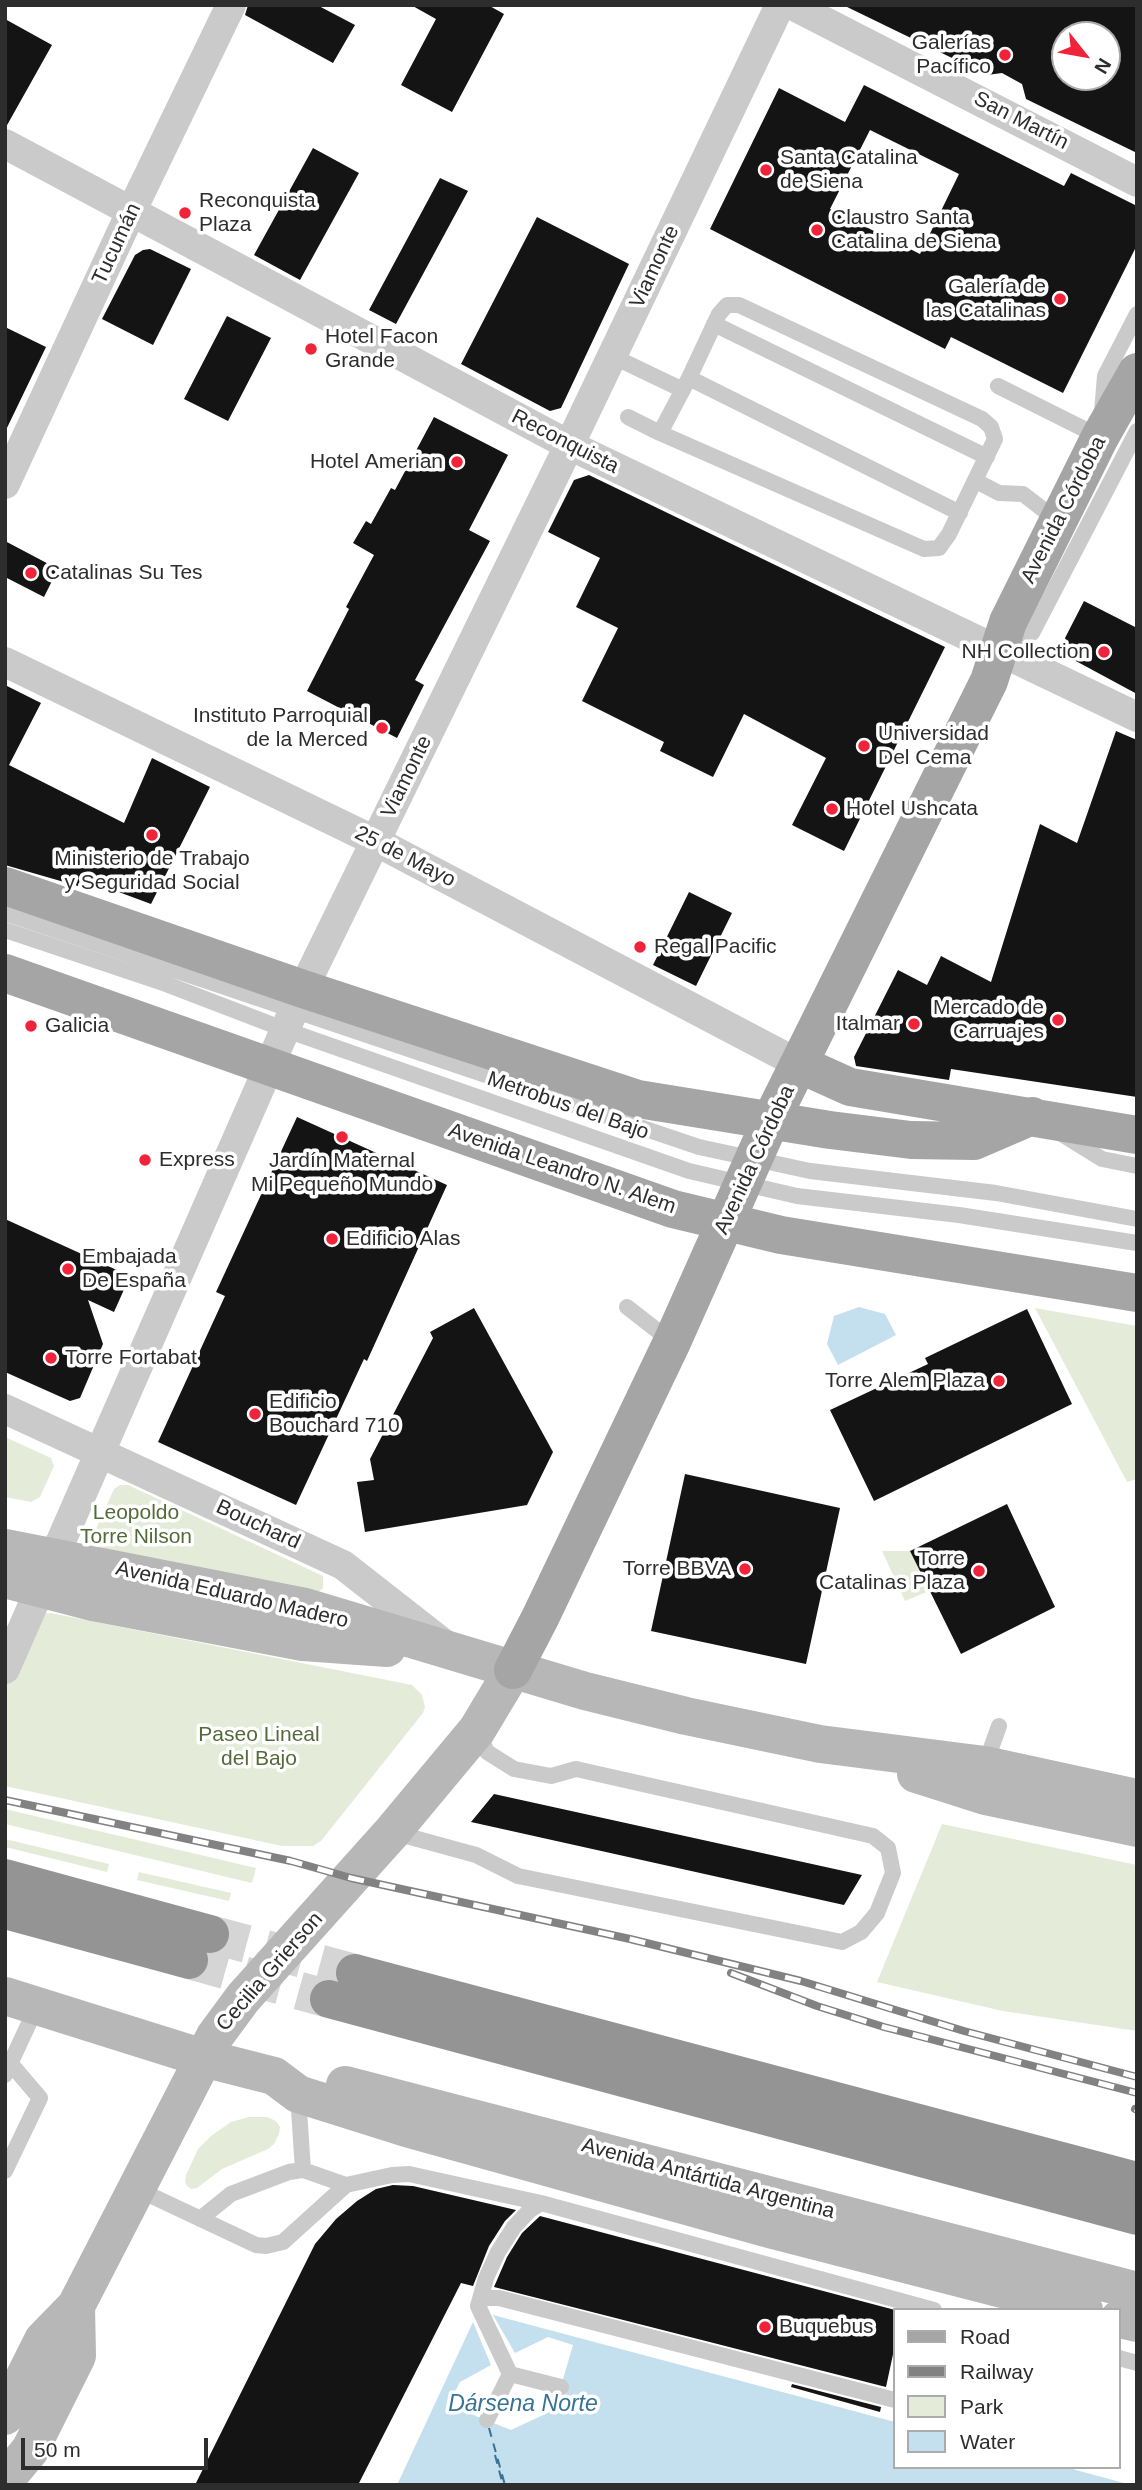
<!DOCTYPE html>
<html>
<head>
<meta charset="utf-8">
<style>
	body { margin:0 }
	#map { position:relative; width:1142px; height:2490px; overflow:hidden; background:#fff; font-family:Arial,sans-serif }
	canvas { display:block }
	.frame { position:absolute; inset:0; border:7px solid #2d2d2d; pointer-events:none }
	.legend { position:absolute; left:893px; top:2308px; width:228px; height:161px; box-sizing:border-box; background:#fff; border:2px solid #ababab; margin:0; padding:9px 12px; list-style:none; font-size:21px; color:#2d2d2d }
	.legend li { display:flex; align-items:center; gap:14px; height:35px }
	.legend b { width:35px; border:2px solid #ababab }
	.north { position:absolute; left:1051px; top:21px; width:70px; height:70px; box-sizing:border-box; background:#fff; border:2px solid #ababab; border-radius:50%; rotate:121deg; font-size:19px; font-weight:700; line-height:28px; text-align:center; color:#2d2d2d }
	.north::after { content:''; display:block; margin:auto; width:24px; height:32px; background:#f0233a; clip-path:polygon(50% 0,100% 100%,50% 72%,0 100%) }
	.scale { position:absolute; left:21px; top:2438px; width:187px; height:32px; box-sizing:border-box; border:4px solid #2d2d2d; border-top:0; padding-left:9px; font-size:21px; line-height:24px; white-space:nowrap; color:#2d2d2d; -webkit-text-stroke:5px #fff; paint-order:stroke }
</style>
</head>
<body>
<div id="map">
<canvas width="1142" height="2490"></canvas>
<div class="frame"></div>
<ul class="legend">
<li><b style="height:9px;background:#a5a5a5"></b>Road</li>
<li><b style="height:9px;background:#828282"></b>Railway</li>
<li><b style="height:19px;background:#e4ecd9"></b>Park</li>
<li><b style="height:19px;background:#c4dfed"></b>Water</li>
</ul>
<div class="north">N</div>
<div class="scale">50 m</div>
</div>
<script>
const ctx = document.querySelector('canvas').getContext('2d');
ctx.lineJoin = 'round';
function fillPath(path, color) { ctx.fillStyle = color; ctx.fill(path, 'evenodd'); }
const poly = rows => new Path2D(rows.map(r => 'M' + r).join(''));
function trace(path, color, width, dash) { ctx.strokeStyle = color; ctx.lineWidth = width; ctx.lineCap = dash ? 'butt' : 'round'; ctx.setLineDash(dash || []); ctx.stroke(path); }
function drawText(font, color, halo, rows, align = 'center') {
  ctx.font = font + ' Arial,sans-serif'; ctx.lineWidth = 7; ctx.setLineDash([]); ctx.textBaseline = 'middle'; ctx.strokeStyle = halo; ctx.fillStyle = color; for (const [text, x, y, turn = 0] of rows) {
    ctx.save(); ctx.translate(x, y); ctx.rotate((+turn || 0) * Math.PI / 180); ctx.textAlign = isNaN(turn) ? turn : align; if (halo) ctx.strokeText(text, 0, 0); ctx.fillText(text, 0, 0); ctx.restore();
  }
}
fillPath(poly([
	[1035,1308,1137,1326,1137,1479,1127,1482],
	[5,1437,51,1458,54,1466,40,1497,31,1502,5,1497],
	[120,1485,128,1485,323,1576,323,1588,311,1599,115,1554,98,1545,94,1533,114,1489],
	[882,1551,910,1551,929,1591,905,1601],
	[51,1613,412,1685,422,1695,425,1707,423,1713,321,1841,313,1846,282,1846,5,1786,5,1685,33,1621,40,1614],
	[5,1809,256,1868,252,1883,5,1824],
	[942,1824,1137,1865,1137,2031,1003,2011,877,1982],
	[5,1839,109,1864,107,1872,5,1847],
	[139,1872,231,1893,229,1901,137,1880],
	[249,2117,267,2117,276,2121,280,2127,279,2134,274,2144,268,2149,222,2169,197,2188,191,2189,187,2186,185,2182,186,2175,198,2149,211,2136,231,2122]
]), '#e4ecd9');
fillPath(poly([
	[859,1307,885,1314,896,1335,838,1365,827,1344,834,1316],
	[493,2315,895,2422,895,2467,1065,2467,1131,2485,397,2485,473,2322]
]), '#c4dfed');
fillPath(poly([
	[493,2315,515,2353,548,2337,573,2345,554,2410,511,2430,448,2405,460,2382,491,2365,473,2322]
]), '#fff');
trace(poly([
	[489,2428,505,2485],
	[495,2455,503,2485]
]), '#367394', 2, [9, 7]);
fillPath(poly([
	[248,5,317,5,355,25,333,63,245,15],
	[411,5,488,5,504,14,452,112,401,85,436,19],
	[843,5,1137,5,1137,153,1026,99,1022,84,1002,73,987,75],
	[1065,35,1107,35,1107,77,1065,77],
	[5,19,52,45,6,127,5,127],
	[864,85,1064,186,1071,173,1137,206,1137,245,1063,393,951,337,945,349,710,229,779,88,845,122],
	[870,130,959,174,920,254,830,209],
	[313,148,359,173,300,280,254,255],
	[440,178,468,191,396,324,369,310],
	[537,217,629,264,561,408,550,411,461,364],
	[150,249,191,269,153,345,102,319,135,255,143,250],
	[227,316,271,338,228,421,184,399],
	[5,327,46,347,5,432],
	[434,417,508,455,469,530,490,541,415,680,424,685,397,738,307,691,349,609,346,607,374,555,353,543,366,521,371,524,391,488,395,490],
	[589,475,945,647,844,851,792,825,826,758,744,714,713,777,660,751,664,742,582,701,618,628,576,607,600,558,548,532,574,480],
	[5,541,58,569,44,597,5,577],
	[1084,601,1137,628,1137,694,1074,660,1065,638],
	[5,685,41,703,9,765,124,823,152,758,210,787,151,904,81,878,78,886,5,865],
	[1116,731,1137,740,1137,1097,951,1069,949,1080,856,1066,854,1057,898,970,927,985,941,956,991,982,1040,824,1077,843],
	[689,892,732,913,696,986,653,965],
	[297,1117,447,1185,367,1361,364,1359,296,1505,158,1442,225,1296,216,1292],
	[5,1219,130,1276,114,1312,88,1300,103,1344,80,1398,70,1401,5,1372],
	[474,1308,553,1452,527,1505,365,1532,357,1482,374,1480,370,1459,433,1338,430,1332],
	[1027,1309,1072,1404,874,1501,830,1410,928,1364,925,1358],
	[685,1474,840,1508,806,1664,651,1631],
	[1007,1504,1055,1607,961,1654,910,1551],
	[494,1794,862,1875,844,1905,471,1822],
	[393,2185,413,2186,516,2210,505,2221,489,2246,473,2286,461,2283,358,2485,195,2485,315,2244,336,2219,357,2201,376,2189],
	[540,2216,895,2310,895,2345,886,2387,494,2287,507,2257,522,2233],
	[792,2384,881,2407,880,2412,791,2387]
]), '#141414');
trace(poly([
	[210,1934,355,1973],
	[189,1960,329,1999]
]), '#d5d5d5', 38, [38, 19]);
trace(poly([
	[714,324,987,457],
	[612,356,683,390],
	[689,378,960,513],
	[998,386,1100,437],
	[1102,412,1105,376,1137,314],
	[628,417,660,433,924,549,939,548,949,534,995,439,991,427,982,419,739,305,727,305,719,314,689,378,660,433],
	[976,481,999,493,1023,494,1058,521],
	[1004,649,1032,633,1137,431],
	[5,913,699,1147,810,1171,996,1193,1137,1219],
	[5,930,166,984,286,1030,689,1171,797,1196,959,1215,1137,1243],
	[1060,1133,1102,1159,1137,1166],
	[627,1307,672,1342],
	[985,1765,999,1726],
	[392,1832,476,1855,518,1876,842,1942,861,1932,877,1913,893,1873,888,1848,873,1836,576,1769,551,1776,514,1769,487,1752,478,1732],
	[5,2075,37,2006],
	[298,2095,303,2170],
	[5,2171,40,2098,11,2064],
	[137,2189,256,2245,266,2246,283,2242,346,2185,392,2175,409,2174,541,2203,934,2310],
	[200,2219,231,2194,289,2172,303,2170,346,2185],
	[478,2306,484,2298,499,2298,895,2400],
	[1119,2358,1137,2363],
	[510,2374,478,2306,486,2278,498,2252,514,2227,530,2210,541,2203],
	[510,2374,561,2387],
	[487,2420,510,2374]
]), '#cacaca', 16);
trace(poly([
	[792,5,1137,182],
	[5,144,569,445,1137,717],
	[5,484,131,212,231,5],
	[5,662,375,841,799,1064],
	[5,1409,343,1565,444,1644],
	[5,1669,303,989,579,425,780,5]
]), '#cacaca', 30);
trace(poly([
	[5,1548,305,1607,585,1691,686,1716,820,1744,985,1765,1137,1798],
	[5,1579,93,1602,303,1642,387,1648],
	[916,1774,985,1796,1137,1828],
	[5,1996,203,2058,274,2076,298,2094,406,2128,769,2229,1084,2310],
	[345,2085,1137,2291],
	[1119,2319,1137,2323],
	[5,2416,43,2340,76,2306,215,2036,243,1998,392,1832,477,1730,513,1670],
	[5,2480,30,2450,77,2356,76,2306]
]), '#b7b7b7', 38);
trace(poly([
	[5,886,303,989,638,1099,830,1130,911,1140,974,1141,1032,1116],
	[5,973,673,1209,781,1235,1137,1293],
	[799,1064,850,1087,1137,1135],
	[513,1670,540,1618,672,1342,771,1120,989,681,1008,622,1100,437,1137,372]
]), '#a5a5a5', 38);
trace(poly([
	[5,1878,210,1934],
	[5,1910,189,1960],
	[355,1973,1137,2181],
	[329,1999,1137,2216]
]), '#949494', 38);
const rail = poly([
	[5,1800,291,1861,351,1878,630,1939,801,1981,964,2031,1137,2077],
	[731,1973,817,2006,884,2027,1137,2093],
	[1135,2109,1137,2110]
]);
trace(rail, '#828282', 8);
trace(rail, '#fff', 5, [16]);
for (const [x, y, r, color] of [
	[1005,55,7,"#f0233a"],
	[766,170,7,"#f0233a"],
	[185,213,7,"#f0233a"],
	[817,230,7,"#f0233a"],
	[1060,299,7,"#f0233a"],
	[311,349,7,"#f0233a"],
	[457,462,7,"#f0233a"],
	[31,573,7,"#f0233a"],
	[1104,652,7,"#f0233a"],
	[382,728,7,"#f0233a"],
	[864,746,7,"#f0233a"],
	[832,809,7,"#f0233a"],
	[152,835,7,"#f0233a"],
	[640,947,7,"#f0233a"],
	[1058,1020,7,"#f0233a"],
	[914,1024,7,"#f0233a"],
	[31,1026,7,"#f0233a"],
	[342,1137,7,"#f0233a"],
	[145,1160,7,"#f0233a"],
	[332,1239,7,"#f0233a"],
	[68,1269,7,"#f0233a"],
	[51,1358,7,"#f0233a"],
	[999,1381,7,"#f0233a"],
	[255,1414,7,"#f0233a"],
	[745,1569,7,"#f0233a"],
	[979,1571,7,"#f0233a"],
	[765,2327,7,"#f0233a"]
]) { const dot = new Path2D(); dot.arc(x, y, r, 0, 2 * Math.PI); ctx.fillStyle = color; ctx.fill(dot); trace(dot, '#fff', 2.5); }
drawText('21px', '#2d2d2d', '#fff', [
	["Galerías",991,43,"right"],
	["Pacífico",991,67,"right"],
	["Santa Catalina",780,158],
	["de Siena",780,182],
	["Reconquista",199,201],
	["Plaza",199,225],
	["Claustro Santa",831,218],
	["Catalina de Siena",831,242],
	["Galería de",1046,287,"right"],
	["las Catalinas",1046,311,"right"],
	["Hotel Facon",325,337],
	["Grande",325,361],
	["Hotel Amerian",443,462,"right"],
	["Catalinas Su Tes",45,573],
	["NH Collection",1090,652,"right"],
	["Instituto Parroquial",368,716,"right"],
	["de la Merced",368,740,"right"],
	["Universidad",878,734],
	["Del Cema",878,758],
	["Hotel Ushcata",846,809],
	["Ministerio de Trabajo",152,859,"center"],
	["y Seguridad Social",152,883,"center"],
	["Regal Pacific",654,947],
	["Mercado de",1044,1008,"right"],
	["Carruajes",1044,1032,"right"],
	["Italmar",900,1024,"right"],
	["Galicia",45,1026],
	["Express",159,1160],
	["Jardín Maternal",342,1161,"center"],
	["Mi Pequeño Mundo",342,1185,"center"],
	["Edificio Alas",346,1239],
	["Embajada",82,1257],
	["De España",82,1281],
	["Torre Fortabat",65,1358],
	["Torre Alem Plaza",985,1381,"right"],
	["Edificio",269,1402],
	["Bouchard 710",269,1426],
	["Torre",965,1559,"right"],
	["Catalinas Plaza",965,1583,"right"],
	["Torre BBVA",731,1569,"right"],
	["Buquebus",779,2327]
], 'left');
drawText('21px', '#2d2d2d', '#fff', [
	["San Martín",1021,121,27],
	["Tucumán",117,244,-65],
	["Viamonte",655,267,-65],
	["Reconquista",565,442,27],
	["Avenida Córdoba",1064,510,-63],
	["Viamonte",407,777,-64],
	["25 de Mayo",405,857,27],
	["Metrobus del Bajo",568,1106,19],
	["Avenida Córdoba",755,1160,-65],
	["Avenida Leandro N. Alem",562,1169,19],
	["Bouchard",258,1525,25],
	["Avenida Eduardo Madero",232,1595,13],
	["Cecilia Grierson",270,1972,-49],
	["Avenida Antártida Argentina",708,2179,15]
]);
drawText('21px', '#526b38', '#fff', [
	["Leopoldo",136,1513],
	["Torre Nilson",136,1537],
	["Paseo Lineal",259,1735],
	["del Bajo",259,1759]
]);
drawText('italic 23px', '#367394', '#fff', [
	["Dársena Norte",523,2405]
]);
</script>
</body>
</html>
